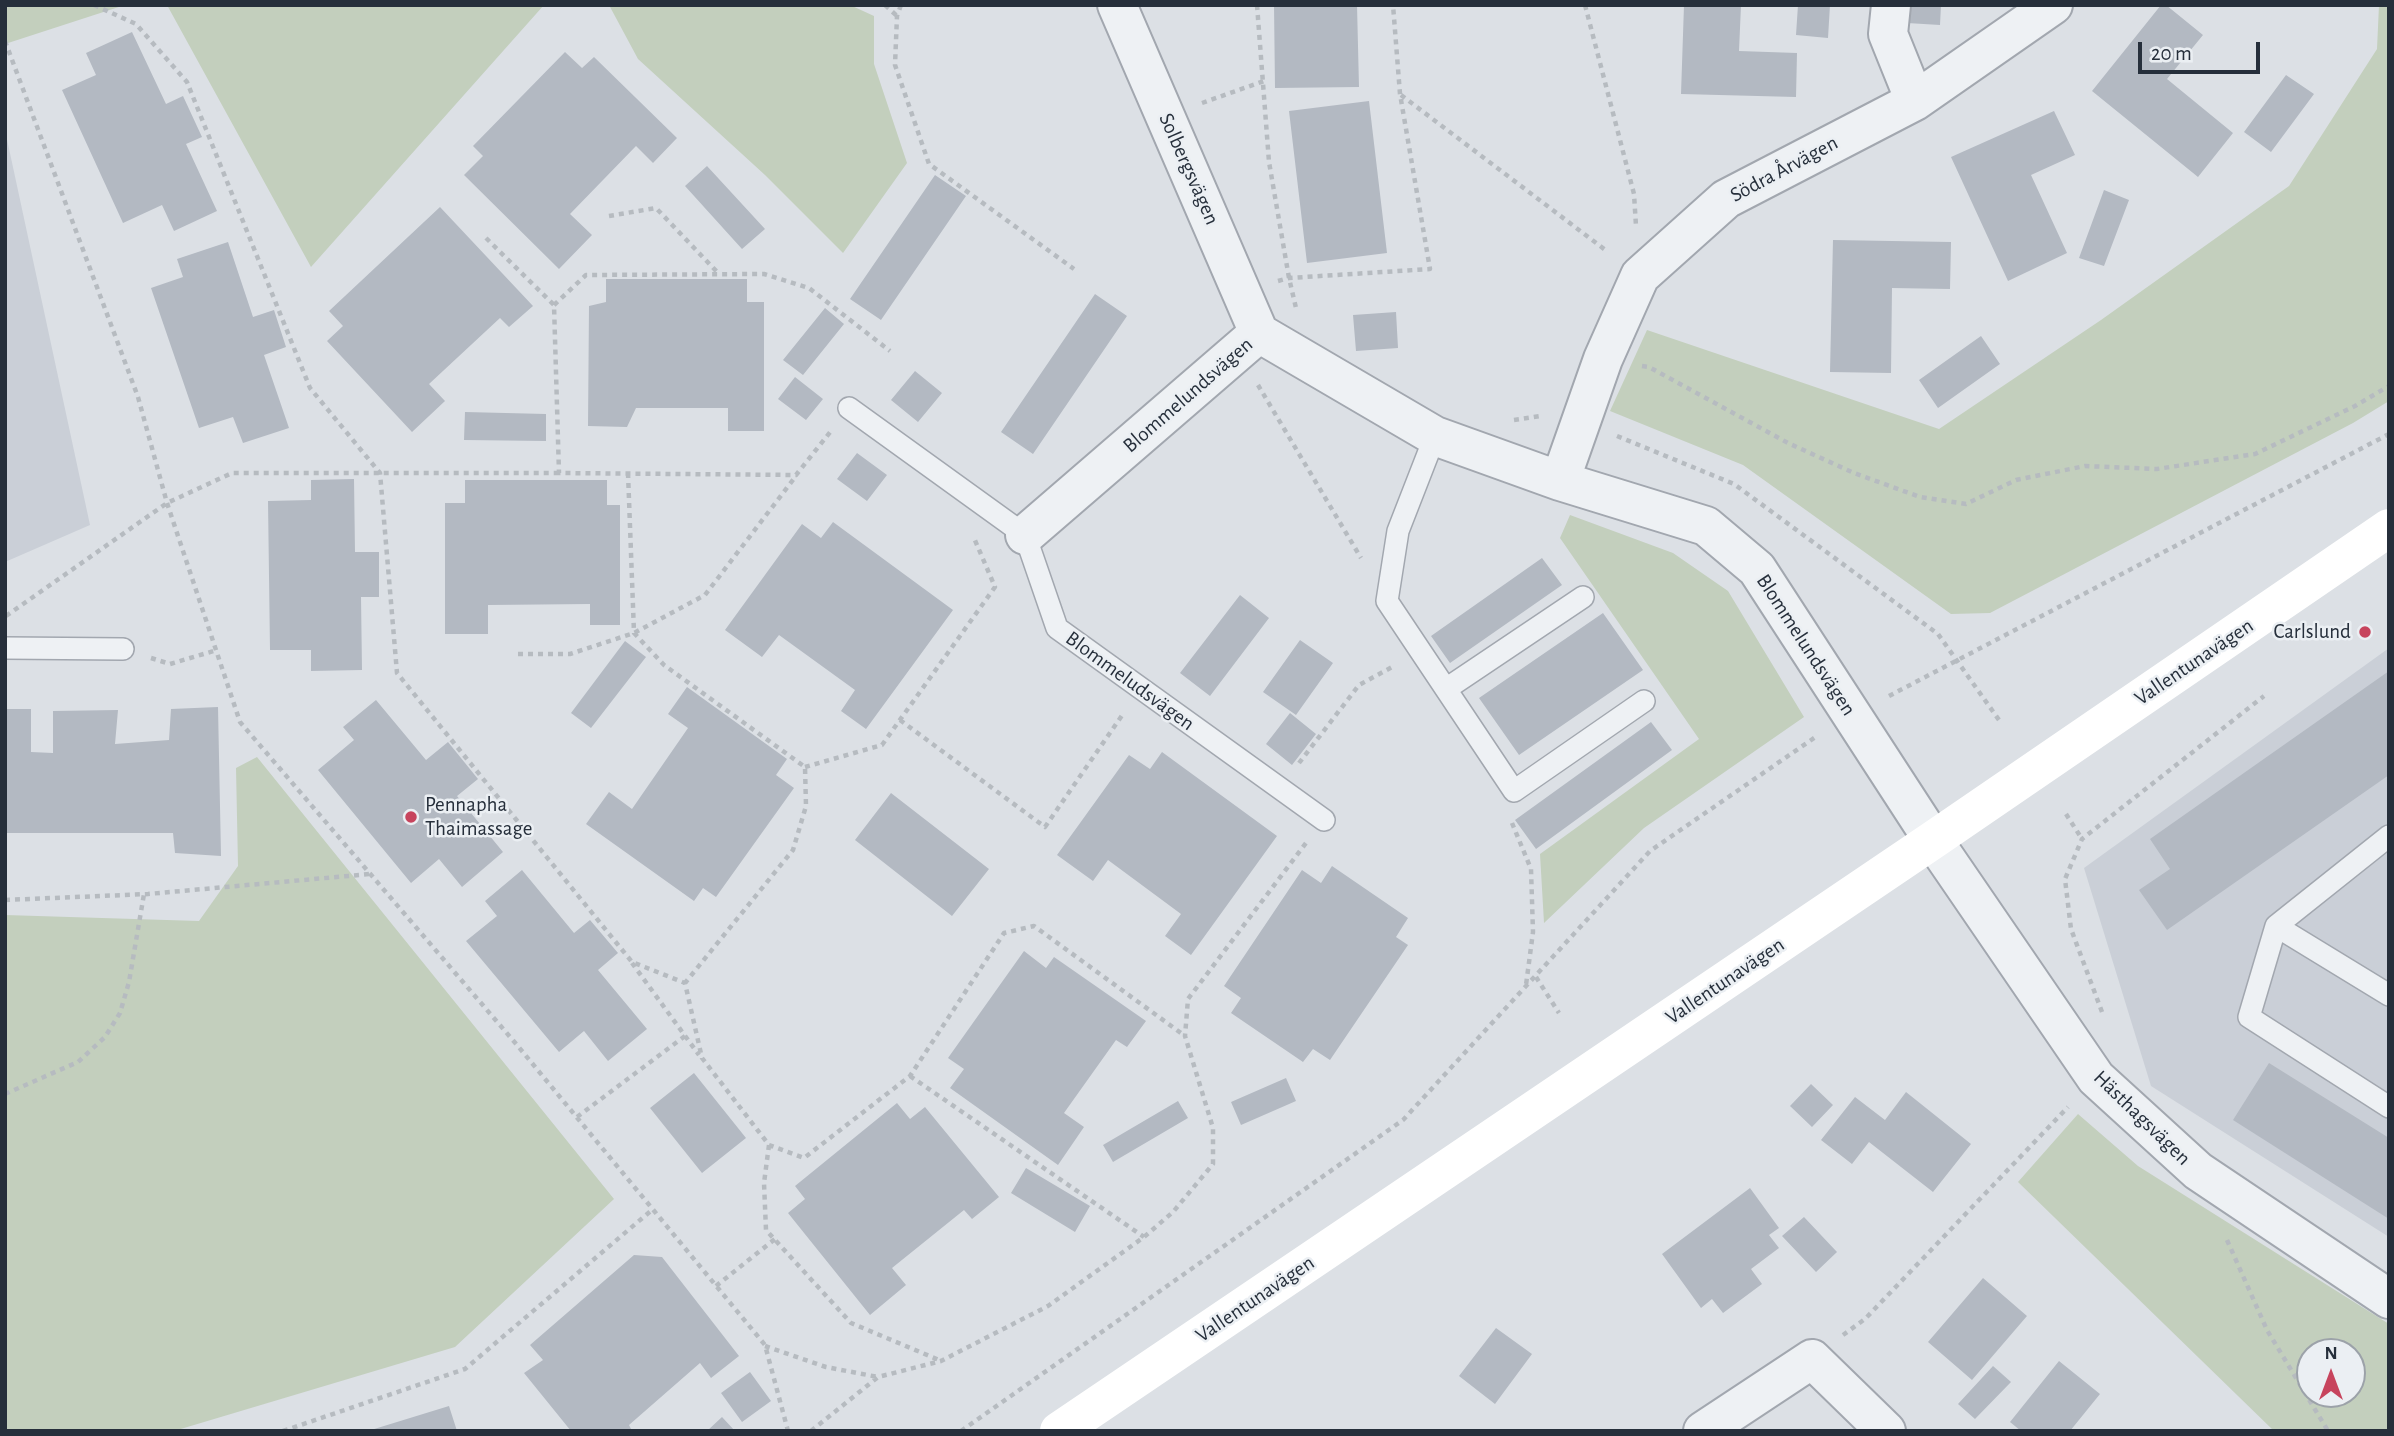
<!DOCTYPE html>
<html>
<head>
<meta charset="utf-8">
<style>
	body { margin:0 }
	#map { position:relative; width:2394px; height:1436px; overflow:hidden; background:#dce0e5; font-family:"Alegreya Sans",sans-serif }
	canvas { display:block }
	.frame { position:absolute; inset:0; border:7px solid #262f3b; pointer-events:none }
	.north { position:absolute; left:2296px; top:1338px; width:70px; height:70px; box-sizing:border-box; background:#ebeff3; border:2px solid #9ca2a9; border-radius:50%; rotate:0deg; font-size:19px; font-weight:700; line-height:28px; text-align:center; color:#262f3b }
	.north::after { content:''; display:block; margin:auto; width:24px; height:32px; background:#c7445d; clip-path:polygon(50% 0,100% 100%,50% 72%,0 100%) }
	.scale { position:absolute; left:2138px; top:42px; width:122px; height:32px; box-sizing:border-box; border:4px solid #262f3b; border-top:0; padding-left:9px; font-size:21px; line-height:24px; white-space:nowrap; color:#262f3b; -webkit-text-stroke:5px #ebeff3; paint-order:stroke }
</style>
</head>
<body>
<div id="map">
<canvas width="2394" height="1436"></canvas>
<div class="frame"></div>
<div class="north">N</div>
<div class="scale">20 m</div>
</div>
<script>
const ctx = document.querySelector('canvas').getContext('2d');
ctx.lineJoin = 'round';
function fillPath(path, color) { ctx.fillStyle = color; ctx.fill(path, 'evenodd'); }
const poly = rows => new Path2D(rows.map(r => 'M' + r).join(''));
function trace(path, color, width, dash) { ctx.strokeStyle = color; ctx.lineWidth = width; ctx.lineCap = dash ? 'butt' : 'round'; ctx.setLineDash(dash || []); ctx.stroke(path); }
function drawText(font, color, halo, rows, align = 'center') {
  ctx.font = font + ' "Alegreya Sans",sans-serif'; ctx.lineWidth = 5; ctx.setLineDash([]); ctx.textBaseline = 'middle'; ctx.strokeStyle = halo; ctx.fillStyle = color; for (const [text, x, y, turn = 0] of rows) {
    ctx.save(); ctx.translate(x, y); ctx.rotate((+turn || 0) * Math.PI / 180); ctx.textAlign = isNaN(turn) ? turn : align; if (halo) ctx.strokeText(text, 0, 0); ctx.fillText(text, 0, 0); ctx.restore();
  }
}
fillPath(poly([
	[5,130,90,525,5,562],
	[2389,648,2389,1237,2151,1086,2084,868]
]), '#cacfd7');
fillPath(poly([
	[5,5,125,5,5,44],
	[167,5,544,5,311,267],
	[609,5,850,5,874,16,874,64,907,163,843,253,765,175,638,59],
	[2379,5,2389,5,2389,401,2353,423,1990,613,1951,614,1743,465,1610,411,1647,330,1939,429,2101,320,2289,186,2377,49],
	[1570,515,1673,553,1728,591,1804,717,1644,828,1544,923,1540,854,1699,739,1560,538],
	[257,757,614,1199,455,1347,174,1431,5,1431,5,915,199,921,238,866,236,768],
	[2078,1114,2138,1166,2389,1324,2389,1431,2274,1431,2018,1182],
	[2310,1352,2352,1352,2352,1394,2310,1394]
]), '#c3cfbd');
fillPath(poly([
	[1274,5,1357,5,1359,87,1275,88],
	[1684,5,1741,5,1739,51,1797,53,1796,97,1681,94],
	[1798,5,1830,5,1828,38,1796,35],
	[1909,5,1941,5,1940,25,1907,23],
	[2161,5,2166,5,2203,35,2167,79,2233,133,2198,177,2092,91],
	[132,32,166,104,183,96,202,137,186,144,217,211,174,231,162,205,123,223,62,90,96,75,86,53],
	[565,52,582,68,594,57,677,138,653,163,636,146,570,214,592,235,559,269,464,175,483,156,473,146],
	[2286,75,2314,94,2271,152,2244,132],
	[1369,101,1387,253,1307,263,1289,111],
	[2054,111,2075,155,2031,175,2067,253,2008,281,1951,157],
	[707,166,765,229,742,249,685,186],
	[935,175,966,196,881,320,850,299],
	[2104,190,2129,200,2104,266,2079,258],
	[440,207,533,306,509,327,500,318,429,384,445,401,412,432,327,341,343,326,329,311],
	[1833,240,1951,242,1950,289,1892,288,1891,373,1830,372],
	[228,242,253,317,274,310,286,347,264,355,289,428,243,443,233,417,199,428,151,288,183,277,177,259],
	[606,279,747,279,747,302,764,302,764,431,728,431,728,408,636,408,627,427,588,426,589,306,606,302],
	[1095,294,1127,316,1033,454,1001,432],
	[825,308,844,324,803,375,783,360],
	[1396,312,1398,348,1356,351,1353,315],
	[1981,336,2000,364,1938,408,1919,380],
	[915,371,942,393,918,422,891,400],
	[795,377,823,399,806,420,778,399],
	[465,412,546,414,546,441,464,440],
	[857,453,887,475,867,501,837,479],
	[354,479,355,552,379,552,379,597,361,597,362,670,311,671,311,650,270,650,268,501,311,500,311,480],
	[465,480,607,480,607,505,620,505,620,625,590,625,590,604,488,605,488,634,445,634,445,503,465,503],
	[833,522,953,610,866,729,841,711,855,690,779,635,762,657,725,630,802,524,821,538],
	[1542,558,1562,585,1450,663,1431,636],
	[1240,595,1269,618,1210,696,1180,673],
	[1603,613,1643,670,1519,755,1479,698],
	[1300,640,1333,663,1296,715,1263,692],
	[625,641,646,657,591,728,571,713],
	[2389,671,2389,775,2167,930,2139,890,2170,869,2150,839],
	[687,687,787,759,776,775,794,788,716,897,703,888,694,901,586,824,609,792,632,809,688,728,668,714],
	[376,700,426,760,448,742,478,779,457,796,503,852,462,887,439,859,411,883,318,770,354,740,343,727],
	[218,707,221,856,175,853,173,833,5,833,5,709,31,709,31,752,53,753,53,711,118,710,115,744,169,740,171,709],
	[1290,713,1316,734,1292,765,1266,744],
	[1651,722,1672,750,1536,849,1515,820],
	[1162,752,1277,836,1191,955,1165,936,1181,914,1108,860,1093,881,1057,855,1129,755,1150,769],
	[891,793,989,869,952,916,855,840],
	[1332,866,1408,918,1396,937,1408,945,1330,1060,1313,1049,1303,1062,1231,1013,1241,998,1224,986,1302,870,1321,883],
	[522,870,574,933,590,920,618,953,598,970,647,1029,608,1061,584,1031,559,1052,466,941,497,916,485,901],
	[1024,951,1046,968,1054,957,1146,1021,1127,1047,1116,1040,1064,1113,1084,1127,1058,1165,950,1088,964,1069,948,1058],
	[2269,1063,2389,1138,2389,1219,2233,1120],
	[694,1073,746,1138,702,1173,650,1108],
	[1286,1078,1296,1101,1241,1125,1231,1102],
	[1811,1084,1833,1105,1812,1127,1790,1106],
	[1906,1092,1971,1144,1933,1192,1869,1142,1852,1164,1821,1140,1855,1097,1885,1120],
	[1178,1101,1188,1118,1113,1162,1103,1145],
	[897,1103,910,1119,925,1107,999,1197,972,1219,964,1210,892,1268,906,1285,870,1315,788,1213,805,1199,795,1186],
	[1026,1168,1090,1206,1075,1232,1011,1193],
	[1750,1188,1779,1228,1769,1235,1779,1248,1751,1269,1762,1284,1723,1313,1712,1299,1701,1308,1662,1254],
	[1804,1217,1837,1252,1816,1272,1782,1236],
	[634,1255,662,1257,739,1356,711,1378,700,1363,629,1425,632,1431,571,1431,524,1373,543,1360,530,1345],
	[1983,1278,2027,1316,1972,1380,1928,1342],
	[1496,1328,1532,1354,1495,1404,1459,1376],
	[2059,1361,2100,1394,2070,1431,2021,1431,2010,1422],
	[1993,1366,2011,1382,1975,1419,1958,1404],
	[750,1372,771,1401,742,1422,721,1393],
	[449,1406,457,1431,371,1431,371,1430],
	[722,1417,735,1431,707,1431]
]), '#b3b9c2');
const service = poly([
	[849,408,1025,535,1057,628,1324,820],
	[1435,436,1398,531,1387,601,1514,791,1644,701],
	[5,648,123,649],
	[1446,689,1583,597],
	[2389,836,2276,926,2249,1017,2389,1107],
	[2276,926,2389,995]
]);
const minor = poly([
	[1117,5,1259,333],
	[1891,5,1888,34,1915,101],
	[1259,333,1435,436,1560,481,1706,526,1757,569,1933,840,2096,1078,2198,1171,2389,1299],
	[1560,481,1603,359,1640,276,1726,199,1915,101,2053,5],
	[1025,535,1259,333],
	[1703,1431,1812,1359,1886,1431]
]);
trace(service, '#a2a7af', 24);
trace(minor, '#a2a7af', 42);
trace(poly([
	[94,5,136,24,187,82,310,388,380,473,397,673,632,962,685,983,702,1058,769,1145,804,1158,910,1076,1004,933,1034,926,1185,1036],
	[885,5,897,16],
	[901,5,897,16,895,65,929,164,1074,269],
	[1257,5,1269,162,1289,278,1296,308],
	[1585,5,1634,194,1636,226],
	[5,41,138,397,167,503,240,722,517,1045,765,1345,788,1431],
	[1401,95,1608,252],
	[1202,103,1264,81],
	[609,216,656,208,719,274],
	[486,238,554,305,559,473,796,475,831,431],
	[1278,281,1289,278,1430,269,1400,94,1393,5],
	[554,305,586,275,764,274,809,288,890,351],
	[1642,366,1649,367,1788,443,1854,473,1920,497,1966,504,2016,480,2085,466,2157,469,2255,454,2355,406,2389,386],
	[1258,385,1361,558],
	[1514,420,1540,416],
	[1617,436,1734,484,1938,634,1999,720],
	[628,473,634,633,664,665,805,767,806,806,793,850,685,983],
	[6,616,167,503,232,473,559,473],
	[518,654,570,654,634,633,705,595,796,476],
	[151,658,170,664,217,650],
	[1889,696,2389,434],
	[900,720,1045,827,1123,714],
	[1299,763,1359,685,1394,666],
	[805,767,882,745,995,587,974,538],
	[2066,814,2082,839],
	[1512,823,1531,869,1533,932,1526,985],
	[5,900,148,894,370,874],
	[632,963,699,1055],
	[1536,977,1559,1013],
	[2102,1012,2071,929,2065,879,2082,839,2264,696],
	[910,1076,1144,1237],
	[5,1094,78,1062,105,1037,120,1013,129,982,144,894],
	[577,1117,685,1036],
	[769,1145,764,1183,766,1230,851,1323,939,1360],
	[2227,1240,2267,1330,2328,1431],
	[716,1286,775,1239],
	[1843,1335,1865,1319,2068,1107],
	[765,1346,826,1367,878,1377],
	[283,1431,465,1369,653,1209],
	[811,1431,878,1377,941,1361,1048,1306,1144,1237,1173,1212,1213,1164,1213,1128,1185,1036,1188,999,1306,843],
	[961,1431,1403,1120,1650,851,1817,736]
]), '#b6bbc0', 4.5, [5, 5]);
trace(service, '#eef1f4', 21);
trace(minor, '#eef1f4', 38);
trace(poly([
	[1059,1431,1933,840,2389,528]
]), '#fff', 38);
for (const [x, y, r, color] of [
	[2365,632,7,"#c7445d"],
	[411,817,7,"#c7445d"]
]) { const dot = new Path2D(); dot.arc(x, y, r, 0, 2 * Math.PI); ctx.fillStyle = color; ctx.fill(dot); trace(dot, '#ebeff3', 2.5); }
drawText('21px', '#262f3b', '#ebeff3', [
	["Solbergsvägen",1189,169,66],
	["Södra Årvägen",1784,169,-28],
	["Blommelundsvägen",1188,395,-41],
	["Blommelundsvägen",1806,645,57],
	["Vallentunavägen",2194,662,-34],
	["Blommeludsvägen",1130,681,36],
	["Vallentunavägen",1725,981,-34],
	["Hästhagsvägen",2142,1118,44],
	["Vallentunavägen",1255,1299,-34]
]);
drawText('21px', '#262f3b', '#ebeff3', [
	["Carlslund",2351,632],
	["Pennapha",425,805,"left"],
	["Thaimassage",425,829,"left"]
], 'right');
</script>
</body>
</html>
